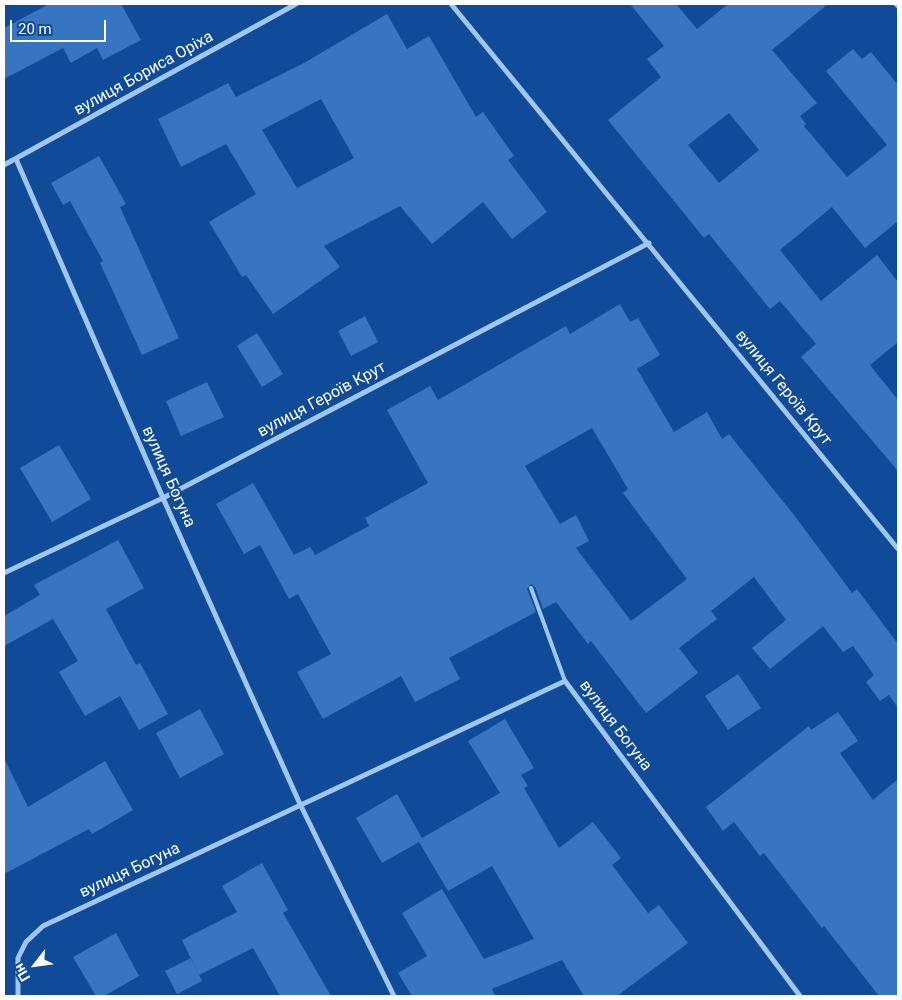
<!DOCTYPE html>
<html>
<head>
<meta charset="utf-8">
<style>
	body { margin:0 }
	#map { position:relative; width:902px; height:1000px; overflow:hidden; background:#0f4b98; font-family:Roboto,sans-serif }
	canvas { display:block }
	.frame { position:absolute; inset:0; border:5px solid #fff; pointer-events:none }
	.north { position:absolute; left:10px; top:940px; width:50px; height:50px; -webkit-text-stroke:4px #0f4b98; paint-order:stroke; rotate:240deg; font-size:14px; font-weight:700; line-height:20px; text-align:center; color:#fff }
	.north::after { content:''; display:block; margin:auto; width:18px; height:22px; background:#fff; clip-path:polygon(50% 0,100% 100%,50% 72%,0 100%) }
	.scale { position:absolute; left:10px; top:20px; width:96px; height:22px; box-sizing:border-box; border:2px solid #fff; border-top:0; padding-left:6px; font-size:15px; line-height:18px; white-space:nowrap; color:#fff; -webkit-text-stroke:4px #0f4b98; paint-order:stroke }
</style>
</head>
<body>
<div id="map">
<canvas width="902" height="1000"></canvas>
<div class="frame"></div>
<div class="north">Пн</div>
<div class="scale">20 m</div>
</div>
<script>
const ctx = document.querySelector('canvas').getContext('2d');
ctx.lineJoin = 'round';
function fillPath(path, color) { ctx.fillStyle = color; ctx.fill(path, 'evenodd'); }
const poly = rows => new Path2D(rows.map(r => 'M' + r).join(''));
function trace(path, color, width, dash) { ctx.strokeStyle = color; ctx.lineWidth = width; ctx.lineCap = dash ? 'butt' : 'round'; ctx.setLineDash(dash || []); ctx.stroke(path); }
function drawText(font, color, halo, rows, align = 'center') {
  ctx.font = font + ' Roboto,sans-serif'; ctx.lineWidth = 4; ctx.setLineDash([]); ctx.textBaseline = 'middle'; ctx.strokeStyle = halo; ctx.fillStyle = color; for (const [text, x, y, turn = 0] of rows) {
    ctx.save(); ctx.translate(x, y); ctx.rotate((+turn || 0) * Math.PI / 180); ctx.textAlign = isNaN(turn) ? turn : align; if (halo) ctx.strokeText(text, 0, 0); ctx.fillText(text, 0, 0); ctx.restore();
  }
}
fillPath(poly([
	[49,4,121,4,141,40,103,60,97,48,71,63,63,48,4,79,4,28],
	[630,4,676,4,697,29,728,4,828,4,772,50,817,103,800,116,806,124,804,126,847,177,887,145,826,71,853,49,862,59,871,52,898,85,898,221,865,248,832,207,780,250,821,301,877,255,898,282,898,342,870,365,898,400,898,471,801,357,816,344,780,301,770,309,709,234,704,238,608,120,661,77,647,59,664,46],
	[729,113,759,150,719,183,688,145],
	[387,14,407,49,429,36,476,117,483,112,514,156,508,160,547,212,512,239,483,202,432,244,400,206,324,246,340,267,273,314,246,275,242,277,209,222,256,194,226,144,181,167,158,119,228,83,236,97,304,63],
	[321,99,354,158,297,188,262,130],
	[99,156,126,204,120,207,179,338,142,355,100,263,103,261,70,201,63,205,51,183],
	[620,304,630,322,638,318,660,355,637,369,674,432,707,412,722,439,729,434,794,515,852,593,857,589,898,644,898,708,889,695,880,701,866,682,874,675,853,646,843,652,823,626,770,669,752,648,786,620,754,577,711,611,717,619,679,648,698,673,646,713,591,641,588,644,556,602,543,609,535,587,531,584,527,589,536,612,449,658,460,679,415,702,401,676,323,719,297,672,331,654,298,594,289,599,260,545,244,554,216,504,253,483,294,555,310,547,315,555,369,526,365,518,428,483,387,410,430,386,438,400,566,326,570,334],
	[592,428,628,489,623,493,687,579,631,621,576,548,589,541,576,515,560,524,525,466],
	[365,316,378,342,351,356,338,331],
	[257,333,283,374,262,387,237,346],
	[207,382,224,417,181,436,166,401],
	[59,445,91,499,52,522,20,468],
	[118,540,144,588,106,609,136,665,140,663,168,714,139,730,120,696,85,716,59,672,78,661,53,619,4,646,4,616,40,595,34,585],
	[738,674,761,708,728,730,705,696],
	[200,709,224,754,180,778,156,733],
	[838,712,858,741,840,753,873,800,898,779,898,996,879,996,824,926,822,928,764,853,760,856,734,822,723,831,706,807,809,726,811,730],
	[505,719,534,768,521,775,528,786,524,788,559,848,593,822,621,858,612,865,648,913,659,905,688,943,617,996,584,996,562,960,492,989,495,996,412,996,398,973,427,956,402,913,442,889,484,959,534,939,492,866,448,891,419,842,382,863,356,818,397,794,422,838,500,793,468,741],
	[4,758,28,807,105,761,133,810,92,834,89,829,4,874],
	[262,863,288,910,283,913,331,996,280,996,253,948,199,975,182,940,237,912,222,886],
	[116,933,139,976,104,996,96,996,73,957],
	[191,958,202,981,177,994,165,971]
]), '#3875c0');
trace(poly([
	[531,588,565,681]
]), '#a0c6f4', 4);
trace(poly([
	[451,4,898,549],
	[896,4,898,6],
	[16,159,163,498,300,804,394,996],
	[4,165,296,4],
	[4,573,163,498,649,243],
	[18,996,18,958,26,942,43,926,565,681,800,996]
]), '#a0c6f4', 5);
drawText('16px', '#fff', '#0f4b98', [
	["вулиця Бориса Оріха",144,74,-29],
	["вулиця Героїв Крут",783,388,51],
	["вулиця Героїв Крут",322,400,-28],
	["вулиця Богуна",168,477,66],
	["вулиця Богуна",615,726,53],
	["вулиця Богуна",130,871,-25]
]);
</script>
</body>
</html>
